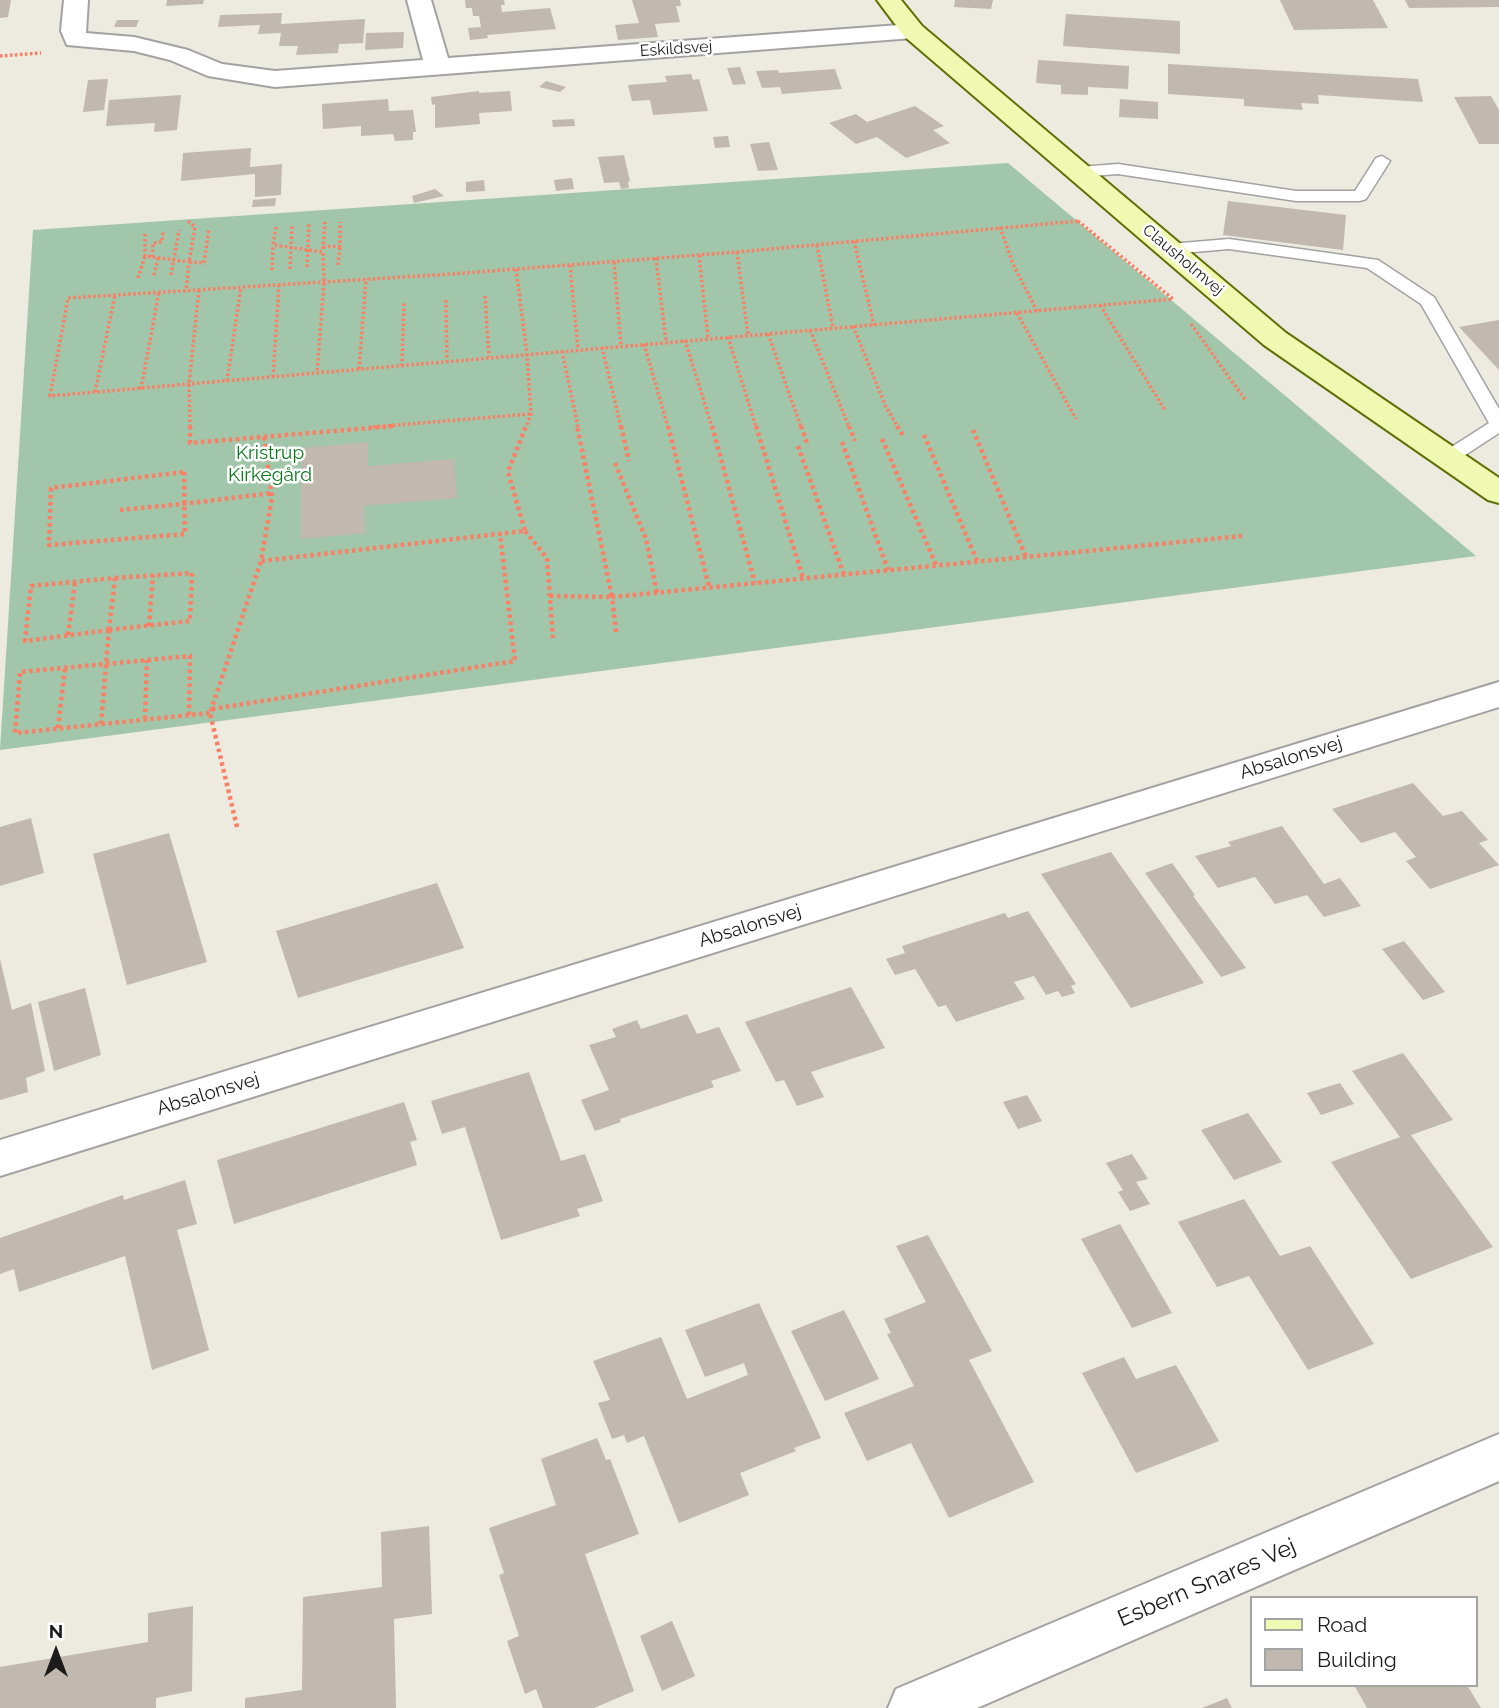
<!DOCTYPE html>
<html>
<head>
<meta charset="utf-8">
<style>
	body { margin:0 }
	#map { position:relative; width:1499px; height:1708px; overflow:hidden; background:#edeae0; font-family:Raleway,sans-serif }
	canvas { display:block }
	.legend { position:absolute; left:1250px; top:1596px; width:228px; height:91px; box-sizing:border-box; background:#fff; border:2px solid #a4a4a4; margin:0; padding:9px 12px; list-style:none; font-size:21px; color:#1b1b1b }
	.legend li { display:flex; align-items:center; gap:14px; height:35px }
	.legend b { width:35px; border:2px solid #a4a4a4 }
	.north { position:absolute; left:21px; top:1617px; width:70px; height:70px; -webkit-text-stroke:5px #fff; paint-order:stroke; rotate:0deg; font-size:19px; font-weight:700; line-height:28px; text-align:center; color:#1b1b1b }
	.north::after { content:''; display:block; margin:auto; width:24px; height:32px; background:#1b1b1b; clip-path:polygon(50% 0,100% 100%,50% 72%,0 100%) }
</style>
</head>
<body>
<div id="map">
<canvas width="1499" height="1708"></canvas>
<ul class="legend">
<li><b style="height:9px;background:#f0f9b2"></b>Road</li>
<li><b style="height:19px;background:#c1b8b0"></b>Building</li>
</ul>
<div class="north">N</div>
</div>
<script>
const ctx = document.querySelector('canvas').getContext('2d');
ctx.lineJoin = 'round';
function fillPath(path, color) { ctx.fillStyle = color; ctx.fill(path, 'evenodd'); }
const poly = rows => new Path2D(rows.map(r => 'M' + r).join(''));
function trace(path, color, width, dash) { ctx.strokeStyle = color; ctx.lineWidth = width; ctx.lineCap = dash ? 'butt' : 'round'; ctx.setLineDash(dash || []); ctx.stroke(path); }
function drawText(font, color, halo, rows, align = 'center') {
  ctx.font = font + ' Raleway,sans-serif'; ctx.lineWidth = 5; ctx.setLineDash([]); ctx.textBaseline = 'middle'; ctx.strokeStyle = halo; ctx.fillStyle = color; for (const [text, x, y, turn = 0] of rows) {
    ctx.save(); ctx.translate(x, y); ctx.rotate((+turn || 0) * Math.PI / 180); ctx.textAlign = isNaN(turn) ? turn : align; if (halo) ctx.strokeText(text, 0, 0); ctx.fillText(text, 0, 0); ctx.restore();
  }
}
fillPath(poly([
	[1008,163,1476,556,0,750,33,230]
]), '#a1c6aa');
fillPath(poly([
	[0,0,11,0,8,17,0,18],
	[167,0,204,0,203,4,166,6],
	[465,0,504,0,505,5,501,5,502,12,550,8,556,29,487,35,488,38,470,40,468,28,481,27,479,16,473,16,472,8,466,8],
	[632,0,680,0,681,6,676,6,680,22,655,24,658,37,618,40,615,25,639,23],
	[955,0,993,0,991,9,954,7],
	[1280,0,1373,0,1388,28,1294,30],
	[1405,0,1499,0,1499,7,1409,8],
	[282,13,281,24,365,19,363,43,339,44,338,53,296,55,298,46,279,46,281,33,258,34,260,25,218,27,220,15],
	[1066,14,1180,21,1180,54,1063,46],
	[117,20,139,20,136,27,114,27],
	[404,32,403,48,365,50,366,33],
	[1038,60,1129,66,1128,89,1088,87,1088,95,1061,94,1061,85,1036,83],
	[1168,64,1418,79,1423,102,1318,95,1319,104,1301,103,1303,110,1244,106,1244,99,1168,94],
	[740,67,746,84,733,85,727,68],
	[835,69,842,89,782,94,780,87,762,88,756,71,778,70,779,73],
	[691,74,693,80,699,79,708,111,653,115,650,100,632,101,628,85,667,82,665,76],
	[108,79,104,110,83,112,88,80],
	[546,81,566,87,560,92,539,87],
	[479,91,479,93,510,91,512,111,479,113,480,124,435,128,435,104,432,105,431,97],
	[181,95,177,130,154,132,155,123,106,126,109,100],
	[1491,96,1499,110,1499,144,1479,144,1454,97],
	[388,99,389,111,413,110,416,132,413,132,413,140,395,141,393,134,361,136,361,126,323,129,322,104],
	[1120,99,1158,102,1158,119,1119,117],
	[915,106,944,126,933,130,950,143,906,158,877,137,856,144,829,123,856,114,867,122],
	[574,119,575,126,553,127,552,120],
	[728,136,730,147,715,148,713,137],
	[769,142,778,170,758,171,750,144],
	[251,148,250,167,282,164,281,195,255,197,255,174,181,181,183,153],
	[624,155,630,181,628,182,629,188,621,189,619,182,604,183,598,157],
	[572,178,574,189,556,191,554,180],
	[484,180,485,191,466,192,466,182],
	[435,189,444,196,414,203,412,196],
	[276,198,275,206,252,207,253,200],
	[1228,201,1346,215,1343,250,1223,235],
	[1499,320,1499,370,1459,327],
	[368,442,368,466,454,459,457,498,364,506,365,533,301,539,301,448],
	[1413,783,1443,816,1462,811,1488,840,1479,843,1499,865,1430,889,1406,861,1416,857,1395,832,1361,843,1332,809],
	[31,818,44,873,0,886,0,827],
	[1282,826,1324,884,1340,878,1361,906,1324,917,1307,895,1275,904,1255,877,1218,888,1195,856,1231,846,1228,842],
	[169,833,207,962,127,985,93,854],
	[1111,852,1204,983,1131,1008,1041,874],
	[1172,863,1195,895,1193,896,1246,968,1221,977,1145,873],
	[437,883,464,948,298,998,276,931],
	[1028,911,1076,984,1071,986,1075,993,1062,997,1058,991,1046,995,1034,976,1014,982,1025,999,956,1022,946,1005,938,1007,915,969,895,975,886,959,905,953,902,946,1005,913,1008,918],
	[1404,941,1445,992,1423,1000,1382,949],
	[0,959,12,1010,31,1003,45,1071,26,1078,28,1092,0,1100],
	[851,987,885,1048,811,1072,824,1097,797,1106,784,1080,776,1082,745,1022],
	[85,988,101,1055,54,1071,38,1002],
	[687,1014,697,1034,719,1027,741,1071,711,1081,714,1087,620,1119,621,1122,595,1131,581,1100,609,1090,589,1045,616,1037,612,1029,637,1020,641,1029],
	[1403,1053,1453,1120,1411,1135,1493,1247,1411,1279,1331,1162,1400,1137,1352,1071],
	[529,1072,561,1161,585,1154,603,1201,577,1209,580,1216,501,1240,465,1127,442,1134,431,1101],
	[1340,1083,1354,1104,1321,1115,1307,1093],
	[1027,1095,1042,1121,1018,1129,1003,1102],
	[404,1102,417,1140,410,1142,417,1165,234,1224,217,1160],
	[1248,1113,1282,1162,1234,1180,1201,1130],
	[1132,1154,1148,1179,1136,1182,1150,1204,1130,1211,1118,1192,1123,1190,1106,1163],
	[185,1180,197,1224,177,1230,209,1350,152,1370,125,1256,19,1292,14,1269,0,1274,0,1238,123,1195,124,1200],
	[1244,1199,1280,1256,1310,1246,1374,1344,1308,1370,1249,1276,1217,1287,1178,1222],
	[1120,1224,1172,1313,1132,1328,1081,1239],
	[928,1235,992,1351,969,1360,1034,1482,949,1518,911,1443,867,1461,844,1413,914,1386,887,1334,891,1333,884,1319,926,1302,896,1246],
	[759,1303,821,1438,794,1448,796,1451,740,1473,749,1495,679,1523,644,1436,627,1443,624,1435,612,1439,598,1403,610,1400,593,1361,661,1337,687,1399,748,1375,744,1363,705,1377,685,1330],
	[844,1310,879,1379,825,1401,791,1331],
	[1124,1357,1136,1379,1176,1365,1219,1441,1136,1473,1082,1373],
	[597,1438,606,1460,610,1459,639,1534,585,1554,634,1691,594,1708,543,1708,536,1689,525,1694,507,1641,519,1636,499,1575,504,1573,489,1528,556,1505,541,1459],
	[429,1526,432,1614,394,1619,396,1708,245,1708,245,1698,302,1690,303,1597,382,1587,381,1532],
	[193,1606,192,1691,156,1698,156,1708,0,1708,0,1667,148,1642,148,1613],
	[672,1621,695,1676,662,1691,640,1636],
	[1354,1685,1467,1685,1481,1708,1367,1708],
	[1227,1698,1232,1708,1202,1708]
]), '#c1b8b0');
const lane = poly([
	[1382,156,1390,161,1366,199,1360,201,1296,201,1118,174,1079,177,1071,172,1079,167,1118,164,1296,191,1355,191,1376,158,1382,156],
	[1229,239,1378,260,1434,297,1499,409,1499,433,1453,463,1439,463,1437,459,1439,455,1489,423,1421,304,1367,268,1229,249,1170,254,1162,249,1170,244,1229,239]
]);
const street = poly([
	[64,0,88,0,86,33,134,37,188,50,222,64,275,71,423,60,407,0,431,0,448,58,913,24,922,26,925,31,922,36,913,38,275,87,208,76,170,60,134,51,67,45,61,31,64,0],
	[1499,682,1499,707,0,1176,0,1140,1499,682],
	[1499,1434,1499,1481,977,1708,888,1708,896,1689,1499,1434]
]);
const secondary = poly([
	[877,0,901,0,922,26,1286,333,1499,478,1499,503,1488,500,1264,345,904,36,877,0]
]);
trace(lane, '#a2a2a2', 3);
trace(street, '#a2a2a2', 4);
trace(secondary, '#5d7104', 4);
trace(poly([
	[0,56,41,53],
	[188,221,195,227,189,262,204,263,209,228],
	[1078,221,1173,299,50,396,68,298,452,274,737,252,1078,221],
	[276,227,273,245,323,252,324,282,317,373],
	[1000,227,1013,264,1037,311],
	[145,234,145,256,189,262,186,291],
	[854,241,874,325],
	[817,245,833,328],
	[323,247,340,246,340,222],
	[323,249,325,222],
	[737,252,748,335],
	[699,255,708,338],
	[152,257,153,243,162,242,163,232],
	[656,258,666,342],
	[614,262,621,346],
	[338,265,340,246],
	[570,265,578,349],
	[307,267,309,223],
	[290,269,292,225],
	[516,269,527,354,531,414,526,427],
	[272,270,273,245],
	[154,275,158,258],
	[171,275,179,230],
	[138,278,145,256],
	[485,296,489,357],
	[446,300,447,361],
	[1100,305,1165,410],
	[1017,313,1076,419],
	[1191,324,1246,401],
	[853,326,886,407,898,427],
	[810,330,849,427],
	[768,334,801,427],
	[728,337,756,427],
	[685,340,712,427],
	[644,344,668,427],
	[602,347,621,427],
	[562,351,578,427],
	[402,366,404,303],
	[359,369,366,279],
	[273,377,279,285],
	[227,381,241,287],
	[141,389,159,292],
	[95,392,115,295],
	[190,427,189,384,199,290],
	[373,427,530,414]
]), '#fb7f64', 3.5, [2.5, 2.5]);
trace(poly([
	[190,426,190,443,394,426],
	[621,426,629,461],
	[668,426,709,587],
	[712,426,755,583],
	[756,426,803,578],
	[801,426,808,446],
	[849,426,855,441],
	[897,426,904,437],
	[973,430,1026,557],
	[924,435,977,561],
	[264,437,272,497,261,561,525,531,508,472,526,426],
	[882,439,936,565],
	[842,442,888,570],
	[798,446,844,575],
	[615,463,646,539,657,593],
	[184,472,185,534,49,545,51,488,184,472],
	[183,504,272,493],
	[120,510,183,504],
	[525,531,547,558,553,638],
	[550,596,612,597,577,426],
	[149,626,153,575],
	[109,630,25,641,31,586,115,578],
	[109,630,115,578],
	[109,630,190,621,192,573,115,578],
	[616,632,612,597,1242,536],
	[68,635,75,582],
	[212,709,515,661,500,534],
	[189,715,190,656,20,672,15,733,210,713],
	[145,719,147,660],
	[101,724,109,630],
	[58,728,65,668],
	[237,827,210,713,261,561]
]), '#fb7f64', 4.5, [3.5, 3.5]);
fillPath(lane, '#fff');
fillPath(street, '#fff');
fillPath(secondary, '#f0f9b2');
drawText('16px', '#1b1b1b', '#fff', [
	["Eskildsvej",676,49,-4],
	["Clausholmvej",1183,260,40]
]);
drawText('19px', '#0a781c', '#fff', [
	["Kristrup",270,453],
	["Kirkegård",270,475]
]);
drawText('19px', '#1b1b1b', '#fff', [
	["Absalonsvej",1291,758,-17],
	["Absalonsvej",750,926,-17],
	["Absalonsvej",208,1094,-17]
]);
drawText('23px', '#1b1b1b', '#fff', [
	["Esbern Snares Vej",1207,1583,-23]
]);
</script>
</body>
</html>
